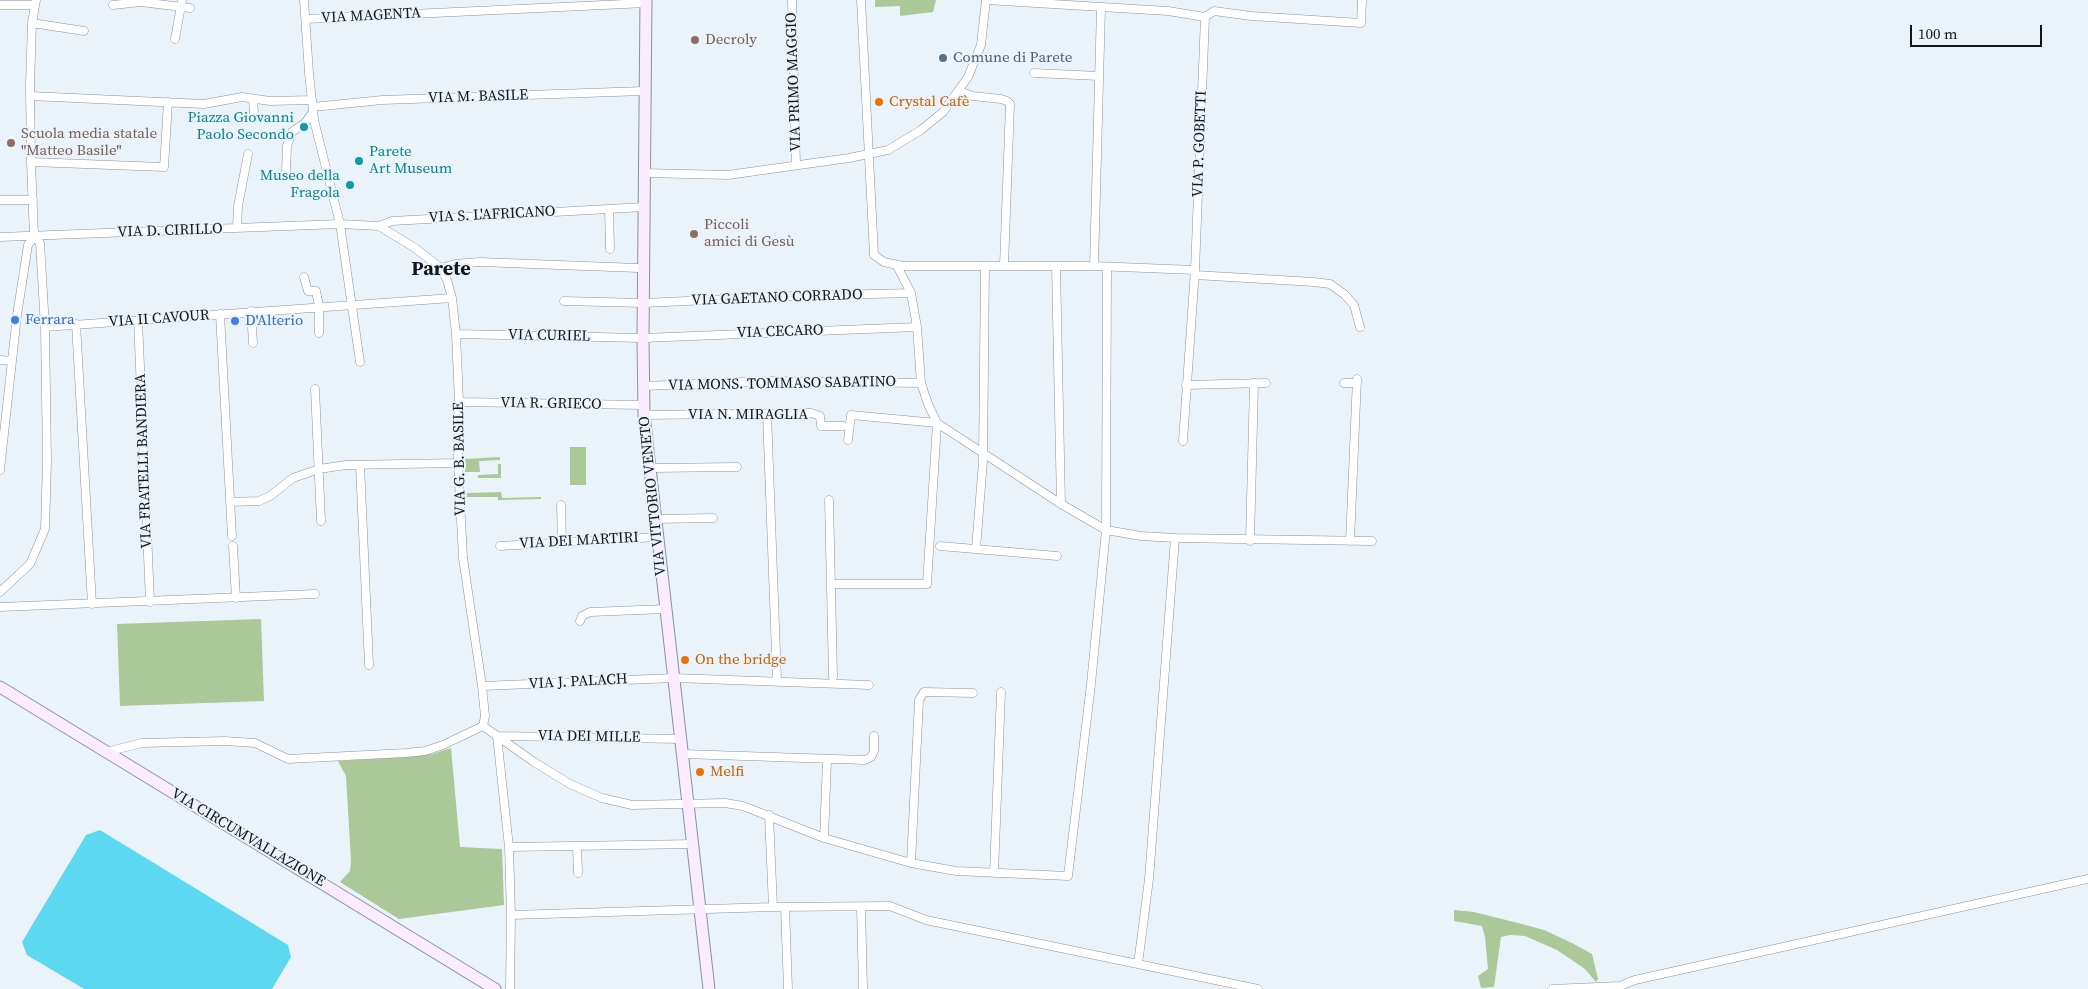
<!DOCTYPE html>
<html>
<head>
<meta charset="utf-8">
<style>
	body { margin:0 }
	#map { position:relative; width:2088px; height:989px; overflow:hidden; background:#eaf3fa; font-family:"Source Serif 4",serif }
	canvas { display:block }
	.scale { position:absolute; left:1910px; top:25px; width:132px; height:22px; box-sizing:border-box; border:2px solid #141719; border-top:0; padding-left:6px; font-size:15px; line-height:18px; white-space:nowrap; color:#141719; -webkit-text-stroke:4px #eaf3fa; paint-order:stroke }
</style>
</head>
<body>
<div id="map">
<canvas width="2088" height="989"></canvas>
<div class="scale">100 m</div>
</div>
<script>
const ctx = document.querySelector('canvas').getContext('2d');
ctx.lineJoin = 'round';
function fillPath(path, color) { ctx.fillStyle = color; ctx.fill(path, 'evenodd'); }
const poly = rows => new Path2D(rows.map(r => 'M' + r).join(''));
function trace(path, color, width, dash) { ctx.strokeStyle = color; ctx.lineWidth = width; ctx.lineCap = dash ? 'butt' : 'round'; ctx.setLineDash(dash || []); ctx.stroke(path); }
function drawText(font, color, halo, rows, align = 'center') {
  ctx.font = font + ' "Source Serif 4",serif'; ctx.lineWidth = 4; ctx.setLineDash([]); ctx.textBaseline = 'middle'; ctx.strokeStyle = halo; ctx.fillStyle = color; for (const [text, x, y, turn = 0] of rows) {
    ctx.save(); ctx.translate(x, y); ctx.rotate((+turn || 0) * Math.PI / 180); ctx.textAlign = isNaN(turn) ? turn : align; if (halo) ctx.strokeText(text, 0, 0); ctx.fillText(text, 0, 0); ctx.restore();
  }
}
fillPath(poly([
	[875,0,936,0,933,12,900,16,900,6,875,7],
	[570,447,586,447,586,485,570,485],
	[500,457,500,460,479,461,480,472,465,472,464,459],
	[498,464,501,464,501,478,478,478,478,475,498,474],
	[501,492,502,498,541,497,541,499,498,500,498,497,467,497,467,493],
	[261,619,264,701,120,706,117,624],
	[451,748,460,847,502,849,504,905,399,919,340,882,350,871,351,861,346,776,338,761,408,757,432,754],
	[1454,910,1474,912,1518,923,1544,930,1572,943,1592,954,1598,979,1596,982,1585,969,1557,950,1525,936,1510,935,1501,937,1494,987,1481,988,1478,976,1488,969,1485,937,1482,926,1454,921]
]), '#abc898');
fillPath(poly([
	[100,830,288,945,291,957,272,989,84,989,27,955,22,942,86,835]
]), '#5cd9f1');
const street = poly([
	[304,0,309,73,314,120,340,224,360,362],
	[792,0,796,165],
	[861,0,874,255,884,262,903,266,1094,266,1195,270],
	[986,0,1168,11,1205,17,1214,11,1251,16,1361,23,1362,0],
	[0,5,34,5],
	[113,5,141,2,190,8],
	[306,19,646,3],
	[32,23,84,31],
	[175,39,182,0],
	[1034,73,1099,76],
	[958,91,973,96,1001,99,1007,101,1010,104,1004,266],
	[30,96,204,104,242,97,270,101,312,100],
	[253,99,254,114],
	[313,107,382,100,644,91],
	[31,162,164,167,168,102],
	[286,172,287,146,292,132,305,123,313,112],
	[644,173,728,175,849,158,888,150,921,130,943,112,968,77,981,45,986,0],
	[0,200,33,200],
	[609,209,610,249],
	[379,226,415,248,441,268,447,280,452,298,456,334,459,402,458,463,463,558,482,686,485,716,483,726],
	[237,228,238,206,248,154],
	[0,237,340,224,379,226,392,221,644,207],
	[1094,266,1101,8],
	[1056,267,1061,504],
	[441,268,455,264,480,262,638,268],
	[1195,275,1314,282,1330,284,1344,294,1354,305,1360,327],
	[304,277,308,291,316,291,319,306,319,333],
	[564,301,643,303,794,296,911,293],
	[251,311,253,343],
	[220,314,232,536],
	[138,320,150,602],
	[76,324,92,604],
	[45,327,452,298],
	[456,334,643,338,917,327],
	[0,360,12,361],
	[1344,383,1357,383],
	[1186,385,1266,383],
	[643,386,770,381,921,383],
	[315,389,321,521],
	[459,402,643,405],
	[767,414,777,680],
	[644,415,811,413,820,416,821,426,843,426],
	[848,440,851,415,937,423,1061,504,1106,530,1141,536,1175,538,1372,541],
	[1183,441,1195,270,1205,17],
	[360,465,369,665],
	[651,468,737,467],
	[0,470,17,315,28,245,34,236],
	[829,500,833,677],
	[230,502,259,501,270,496,293,478,319,469,346,465,458,463],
	[561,505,562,542],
	[656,519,713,518],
	[1250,541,1254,383],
	[1350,541,1357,379],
	[233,546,236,598],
	[500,546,658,537],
	[940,546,1057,556],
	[976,549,983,461,985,266],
	[831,584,927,584,937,423,928,404,921,383,917,327,911,293,897,266],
	[0,592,30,564,45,529,47,461,45,327,40,243,34,236,31,162,30,85,32,23,36,0],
	[0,607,315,594],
	[580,621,582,616,590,612,666,609],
	[482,686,674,678,869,685],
	[483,726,534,762,570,784,602,798,632,805,725,803,743,806,824,838,911,863,956,871,1068,876,1091,684,1106,530,1107,268],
	[497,736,509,847,511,915,510,989],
	[497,736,681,739],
	[106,752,142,743,224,741,255,743,288,759,406,753,425,751,443,745,483,726],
	[683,754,865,760,871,757,874,751,874,736],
	[769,815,773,907],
	[824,838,827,760],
	[577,846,578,873],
	[509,847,694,844],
	[911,863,919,700,924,692,973,693],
	[994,873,1001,692],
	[785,907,788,989],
	[861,907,863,989],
	[511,915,773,907,890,906,926,920,1258,989],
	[1138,964,1149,879,1175,538],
	[1552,989,1620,986,1635,980,2088,879]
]);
const secondary = poly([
	[646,0,643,338,644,415,709,989],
	[0,687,495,989]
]);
trace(street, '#8b939a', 9);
trace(secondary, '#8b939a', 13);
trace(street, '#fff', 8);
trace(secondary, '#fbebfe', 11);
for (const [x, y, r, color] of [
	[695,40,5,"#8d6e63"],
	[943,58,5,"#5c6f8a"],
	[879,102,5,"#e8710a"],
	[304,127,5,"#0f9aa8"],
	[11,143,5,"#8d6e63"],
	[359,161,5,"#0f9aa8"],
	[350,185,5,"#0f9aa8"],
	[694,234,5,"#8d6e63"],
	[15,320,5,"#3f7fe0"],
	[235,321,5,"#3f7fe0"],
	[685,660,5,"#e8710a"],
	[700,772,5,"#e8710a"]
]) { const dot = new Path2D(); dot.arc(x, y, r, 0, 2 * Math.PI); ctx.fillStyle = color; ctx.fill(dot); trace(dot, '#eaf3fa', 2); }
drawText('15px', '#141719', '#eaf3fa', [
	["VIA MAGENTA",371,16,-3],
	["VIA PRIMO MAGGIO",794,82,-92],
	["VIA M. BASILE",478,97,-2],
	["VIA P. GOBETTI",1200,144,-88],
	["VIA S. L'AFRICANO",492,215,-3],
	["VIA D. CIRILLO",170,231,-2],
	["VIA GAETANO CORRADO",777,298,-2],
	["VIA II CAVOUR",159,319,-4],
	["VIA CECARO",780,332,-2],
	["VIA CURIEL",549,336,1],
	["VIA MONS. TOMMASO SABATINO",782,384,-1],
	["VIA R. GRIECO",551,404,1],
	["VIA N. MIRAGLIA",748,415],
	["VIA G. B. BASILE",460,459,-91],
	["VIA FRATELLI BANDIERA",144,461,-92],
	["VIA VITTORIO VENETO",653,496,-96],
	["VIA DEI MARTIRI",579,541,-3],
	["VIA J. PALACH",578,682,-3],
	["VIA DEI MILLE",589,737,1],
	["VIA CIRCUMVALLAZIONE",248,838,31]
]);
drawText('15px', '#785e54', '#eaf3fa', [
	["Decroly",705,40],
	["Scuola media statale",21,134],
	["\"Matteo Basile\"",21,151],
	["Piccoli",704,225],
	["amici di Gesù",704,242]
], 'left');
drawText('15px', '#4e5e75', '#eaf3fa', [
	["Comune di Parete",953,58]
], 'left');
drawText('15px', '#c56008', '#eaf3fa', [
	["Crystal Cafè",889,102],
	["On the bridge",695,660],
	["Melfi",710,772]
], 'left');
drawText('15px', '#0d838f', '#eaf3fa', [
	["Piazza Giovanni",294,118],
	["Paolo Secondo",294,135],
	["Parete",369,152,"left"],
	["Art Museum",369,169,"left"],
	["Museo della",340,176],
	["Fragola",340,193]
], 'right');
drawText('15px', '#366cbe', '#eaf3fa', [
	["Ferrara",25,320],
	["D'Alterio",245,321]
], 'left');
drawText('bold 20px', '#141719', '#eaf3fa', [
	["Parete",441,270]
]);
</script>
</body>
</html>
